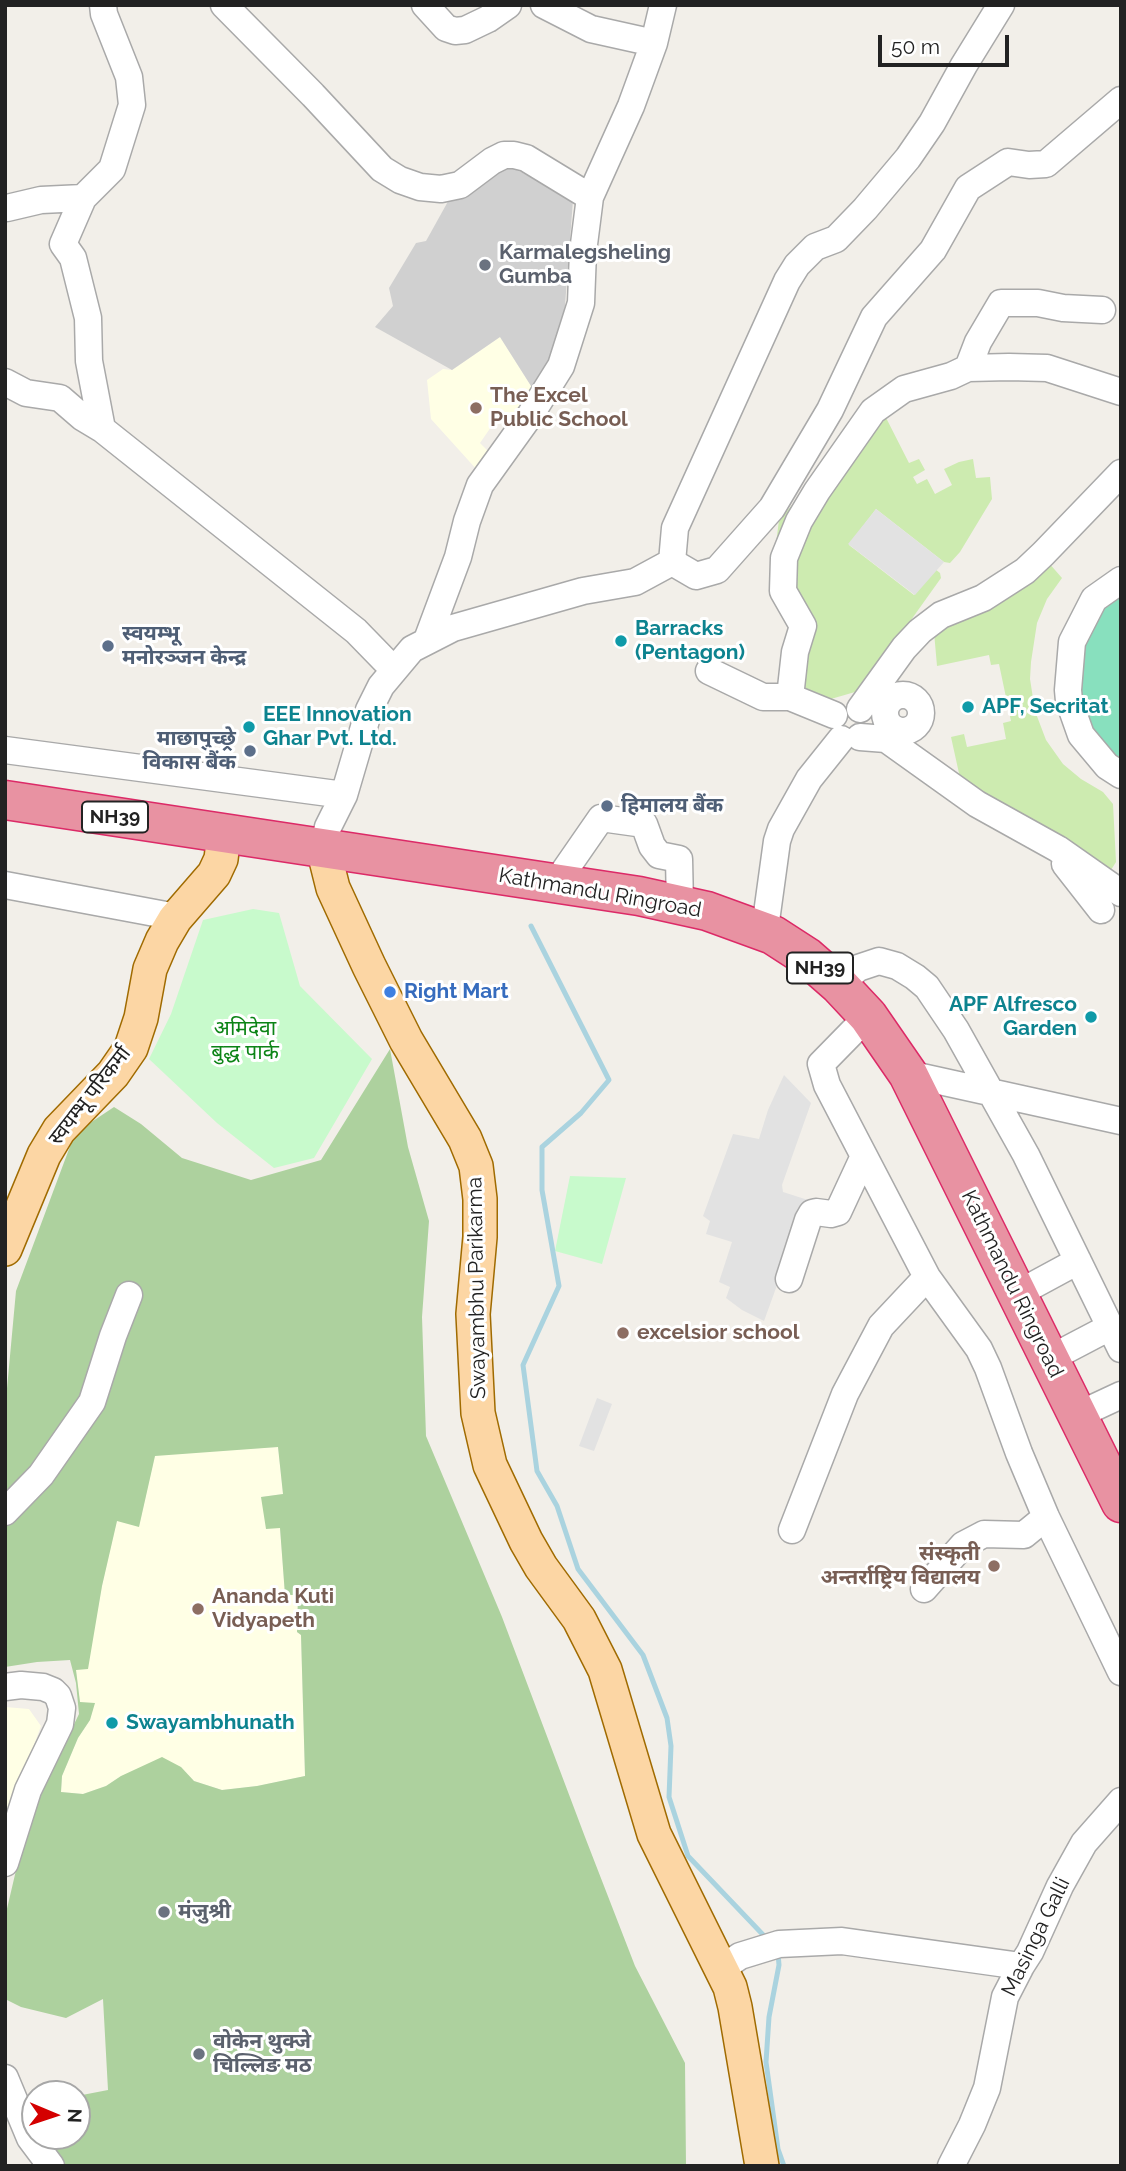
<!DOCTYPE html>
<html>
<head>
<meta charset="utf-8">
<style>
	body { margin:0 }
	#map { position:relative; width:1126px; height:2171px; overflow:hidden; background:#f2efe9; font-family:Raleway,sans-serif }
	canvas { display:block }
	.frame { position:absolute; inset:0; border:7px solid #222; pointer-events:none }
	.north { position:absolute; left:21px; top:2080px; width:70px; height:70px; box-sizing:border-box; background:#fff; border:2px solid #a7a7a7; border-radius:50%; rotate:92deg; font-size:19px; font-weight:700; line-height:28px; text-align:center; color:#222 }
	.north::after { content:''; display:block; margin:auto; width:24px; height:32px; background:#d40000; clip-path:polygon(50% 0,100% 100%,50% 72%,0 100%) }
	.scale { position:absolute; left:878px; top:35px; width:131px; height:32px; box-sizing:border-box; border:4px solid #222; border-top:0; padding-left:9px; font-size:21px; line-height:24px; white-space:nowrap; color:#222; -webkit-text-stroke:5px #fff; paint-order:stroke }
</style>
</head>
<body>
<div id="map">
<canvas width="1126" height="2171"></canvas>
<div class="frame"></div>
<div class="north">N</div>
<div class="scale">50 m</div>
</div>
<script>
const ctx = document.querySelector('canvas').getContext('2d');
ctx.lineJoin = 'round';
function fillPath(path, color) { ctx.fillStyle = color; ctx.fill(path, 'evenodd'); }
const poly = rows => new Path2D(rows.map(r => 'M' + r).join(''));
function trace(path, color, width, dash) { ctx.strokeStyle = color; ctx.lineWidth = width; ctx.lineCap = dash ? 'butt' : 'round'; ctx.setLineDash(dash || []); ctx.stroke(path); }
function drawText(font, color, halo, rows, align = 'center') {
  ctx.font = font + ' Raleway,"Noto Sans Devanagari",sans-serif'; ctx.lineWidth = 6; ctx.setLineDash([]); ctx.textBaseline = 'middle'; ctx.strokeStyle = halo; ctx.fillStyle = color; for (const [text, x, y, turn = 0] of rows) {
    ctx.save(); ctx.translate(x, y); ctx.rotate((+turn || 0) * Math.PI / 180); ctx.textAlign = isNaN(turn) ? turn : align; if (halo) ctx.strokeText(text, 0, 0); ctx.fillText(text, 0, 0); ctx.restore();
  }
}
fillPath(poly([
	[500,337,538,397,491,427,480,443,492,455,478,471,431,419,427,380,443,369,452,370],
	[278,1447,283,1494,261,1497,280,1528,285,1594,298,1595,297,1632,301,1635,305,1776,257,1786,222,1790,194,1781,181,1767,121,1776,106,1786,83,1794,61,1792,62,1776,78,1738,90,1720,94,1704,80,1703,76,1670,92,1641,102,1586,117,1520,139,1526,155,1455],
	[5,1707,29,1709,41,1726,5,1823]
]), '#ffffe5');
fillPath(poly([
	[497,159,573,200,563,332,538,397,500,337,452,370,375,327,393,306,389,288,416,243,426,241,451,196]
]), '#d0d0d0');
fillPath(poly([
	[878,402,909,463,919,459,925,470,913,477,917,484,927,479,935,494,952,485,944,469,959,462,973,459,976,478,990,477,992,499,960,552,950,563,944,562,876,509,849,545,914,595,935,569,940,573,941,578,866,683,855,692,824,701,794,691,798,648,774,560,779,520,854,434],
	[1048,562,1062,578,1047,599,1037,623,1031,662,1030,679,1035,711,1046,740,1063,764,1081,779,1103,792,1113,804,1116,862,1111,870,962,787,951,737,964,734,967,747,1006,739,1003,723,1011,721,999,664,991,665,989,655,937,666,934,632]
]), '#cdebb0');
fillPath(poly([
	[390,1049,408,1147,429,1221,422,1317,426,1436,502,1617,585,1837,635,1966,685,2063,686,2166,63,2166,45,2136,77,2136,77,2096,108,2090,103,1999,66,2018,21,2007,5,1999,6,1913,21,1849,45,1784,79,1714,76,1683,70,1660,37,1662,5,1667,5,1410,16,1291,75,1133,114,1107,141,1124,182,1158,251,1180,321,1160],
	[278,1447,283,1494,261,1497,266,1529,280,1528,285,1595,298,1595,297,1632,301,1635,305,1776,257,1786,222,1790,194,1781,181,1767,162,1757,121,1776,106,1786,83,1794,61,1792,62,1776,78,1738,90,1720,95,1703,80,1702,76,1670,88,1669,102,1586,117,1521,139,1527,155,1456]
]), '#add19e');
fillPath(poly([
	[253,909,279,913,300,986,372,1059,314,1158,274,1168,217,1123,149,1059,171,1014,203,920],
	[570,1176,626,1178,602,1264,555,1251]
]), '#c8facc');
fillPath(poly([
	[1121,569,1121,785,1060,686]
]), '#88e0be');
fillPath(poly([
	[876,509,944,562,915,595,848,544],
	[784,1075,811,1103,782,1185,783,1192,808,1200,764,1321,742,1310,726,1298,730,1287,719,1282,732,1242,706,1234,710,1221,703,1216,733,1134,759,1139,768,1110],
	[597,1398,612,1404,594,1451,579,1446]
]), '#e2e2e2');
trace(poly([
	[531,926,609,1080,581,1113,542,1147,542,1190,559,1286,523,1365,537,1471,557,1506,578,1569,643,1655,667,1718,671,1746,669,1797,688,1856,768,1940],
	[778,1953,779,1965,769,2017,766,2062,778,2149,784,2166]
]), '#aad3df', 5);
const minor = poly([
	[224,5,313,95,382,169,400,180,420,187,441,189,460,185,492,161,504,155,514,155,526,158,590,197],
	[425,5,446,28,455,31,465,30,488,19,508,5],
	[544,5,591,29,654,43],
	[7,208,41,200,83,198],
	[968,368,978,342,1001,303,1038,303,1063,308,1102,310],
	[5,382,26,393,60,398,82,417,102,429,356,631,394,670],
	[102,429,89,361,88,318,73,258,63,244,83,198,112,169,132,105,129,77,104,14,103,5],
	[672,562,696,576,717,570,772,508,830,410,874,317,933,250,968,188,1008,162,1029,165,1046,164,1121,100],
	[672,562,675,528,787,281,797,265,815,247,836,239,865,209,908,158,932,123,964,65,1001,5],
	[1121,580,1094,599,1072,642,1068,690,1069,701,1081,735,1107,766,1121,775],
	[427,640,458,557,467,521,480,485,531,414,561,366,581,303,583,252,590,197,631,106,654,43,663,5],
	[709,671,763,697,790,697,834,715],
	'885 713a18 18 0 1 1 36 0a18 18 0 1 1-36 0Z',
	[790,697,795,652,803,626,783,591,784,558,799,521,817,491,873,411,904,389,951,376,968,368,1009,367,1047,368,1121,392],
	[860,709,904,648,920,631,941,615,983,598,1025,571,1043,554,1121,473],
	[860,737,886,739,977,804,1058,849,1121,893],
	[5,750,344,795],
	[323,848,328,827,344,795,369,710,381,686,412,649,453,628,583,591,635,582,672,562],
	[1065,864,1101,910],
	[5,885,171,916,175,919],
	[563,885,565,870,601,818,644,824,652,846,659,855,679,859,680,905],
	[773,935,766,921,777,841,781,829,809,779,841,739],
	[839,985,858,968,879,961,897,966,915,977,927,987,956,1030,1026,1155,1121,1349],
	[868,1016,821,1064,827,1085,927,1277,979,1349,988,1368,1019,1453,1046,1517,1121,1672],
	[908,1074,1121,1121],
	[789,1279,808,1220,812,1213,816,1212,831,1214,838,1212,864,1156],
	[1017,1294,1078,1261],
	[1049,1359,1110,1327],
	[1076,1416,1121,1395],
	[5,1512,41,1475,92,1402,113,1336,129,1295],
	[792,1530,845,1394,881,1326,927,1277],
	[924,1589,963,1545,984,1534,1024,1535,1046,1517],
	[5,1687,21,1685,43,1687,53,1691,58,1696,62,1708,60,1724,28,1790,5,1863],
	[721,1969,740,1956,779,1944,842,1941,1021,1966],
	[5,2078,30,2138,51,2166],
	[951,2166,972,2125,987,2088,1005,1997,1021,1966,1030,1952,1060,1886,1084,1843,1121,1801]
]);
const major = poly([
	[323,848,333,888,369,966,406,1040,465,1139,476,1166,480,1199,480,1237,473,1314,478,1413,490,1465,526,1541,541,1567,579,1619,605,1670,654,1834,730,1987,735,2007,762,2166],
	[5,1249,44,1155,59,1130,113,1074,131,1048,141,1018,150,969,162,941,175,919,214,874,221,859,224,834]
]);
const highway = poly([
	[5,800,639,896,707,911,773,935,807,957,839,985,868,1016,908,1074,1121,1503]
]);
trace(minor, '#a9a9a9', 29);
trace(major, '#a06b00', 36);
trace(highway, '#dc2a67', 41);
trace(minor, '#fff', 26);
trace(major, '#fcd6a4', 33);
trace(highway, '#e892a2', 38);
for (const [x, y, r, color] of [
	[485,265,7,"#6b7280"],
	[476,408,7,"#8d6e63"],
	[621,641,7,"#0f9aa8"],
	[108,646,7,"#5c6f8a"],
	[968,707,7,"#0f9aa8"],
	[249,727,7,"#0f9aa8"],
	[250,751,7,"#5c6f8a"],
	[607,806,7,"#5c6f8a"],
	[390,992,7,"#3f7fe0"],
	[1091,1017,7,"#0f9aa8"],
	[623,1333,7,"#8d6e63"],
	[994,1566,7,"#8d6e63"],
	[198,1609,7,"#8d6e63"],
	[112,1723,7,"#0f9aa8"],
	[164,1912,7,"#6b7280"],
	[199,2054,7,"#6b7280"]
]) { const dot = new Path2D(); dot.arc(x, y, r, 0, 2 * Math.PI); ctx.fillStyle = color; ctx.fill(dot); trace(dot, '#fff', 2.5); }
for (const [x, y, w] of [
	[115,817,66],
	[820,968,66]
]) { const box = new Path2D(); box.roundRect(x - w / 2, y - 15.5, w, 31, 5); ctx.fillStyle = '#fff'; ctx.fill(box); trace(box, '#222', 2); }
drawText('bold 19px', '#222', null, [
	["NH39",115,817],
	["NH39",820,968]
]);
drawText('bold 21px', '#5b616d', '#fff', [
	["Karmalegsheling",499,253],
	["Gumba",499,277],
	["मंजुश्री",178,1912],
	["वोकेन थुक्जे",213,2042],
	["चिल्लिङ मठ",213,2066]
], 'left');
drawText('bold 21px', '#785e54', '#fff', [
	["The Excel",490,396],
	["Public School",490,420],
	["excelsior school",637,1333],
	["संस्कृती",980,1554,"right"],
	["अन्तर्राष्ट्रिय विद्यालय",980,1578,"right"],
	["Ananda Kuti",212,1597],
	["Vidyapeth",212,1621]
], 'left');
drawText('bold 21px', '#0d838f', '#fff', [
	["Barracks",635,629],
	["(Pentagon)",635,653],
	["APF, Secritat",982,707],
	["EEE Innovation",263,715],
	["Ghar Pvt. Ltd.",263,739],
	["APF Alfresco",1077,1005,"right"],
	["Garden",1077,1029,"right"],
	["Swayambhunath",126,1723]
], 'left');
drawText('bold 21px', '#4e5e75', '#fff', [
	["स्वयम्भू",122,634],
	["मनोरञ्जन केन्द्र",122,658],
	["माछापुच्छ्रे",236,739,"right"],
	["विकास बैंक",236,763,"right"],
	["हिमालय बैंक",621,806]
], 'left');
drawText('21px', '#222', '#fff', [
	["Kathmandu Ringroad",600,893,10],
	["स्वयम्भू परिकर्मा",90,1096,-52],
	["Kathmandu Ringroad",1012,1284,64],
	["Swayambhu Parikarma",477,1288,-91],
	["Masinga Galli",1036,1937,-64]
]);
drawText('bold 21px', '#366cbe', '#fff', [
	["Right Mart",404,992]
], 'left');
drawText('21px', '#0c8416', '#fff', [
	["अमिदेवा",245,1029],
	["बुद्ध पार्क",245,1053]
]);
</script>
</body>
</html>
